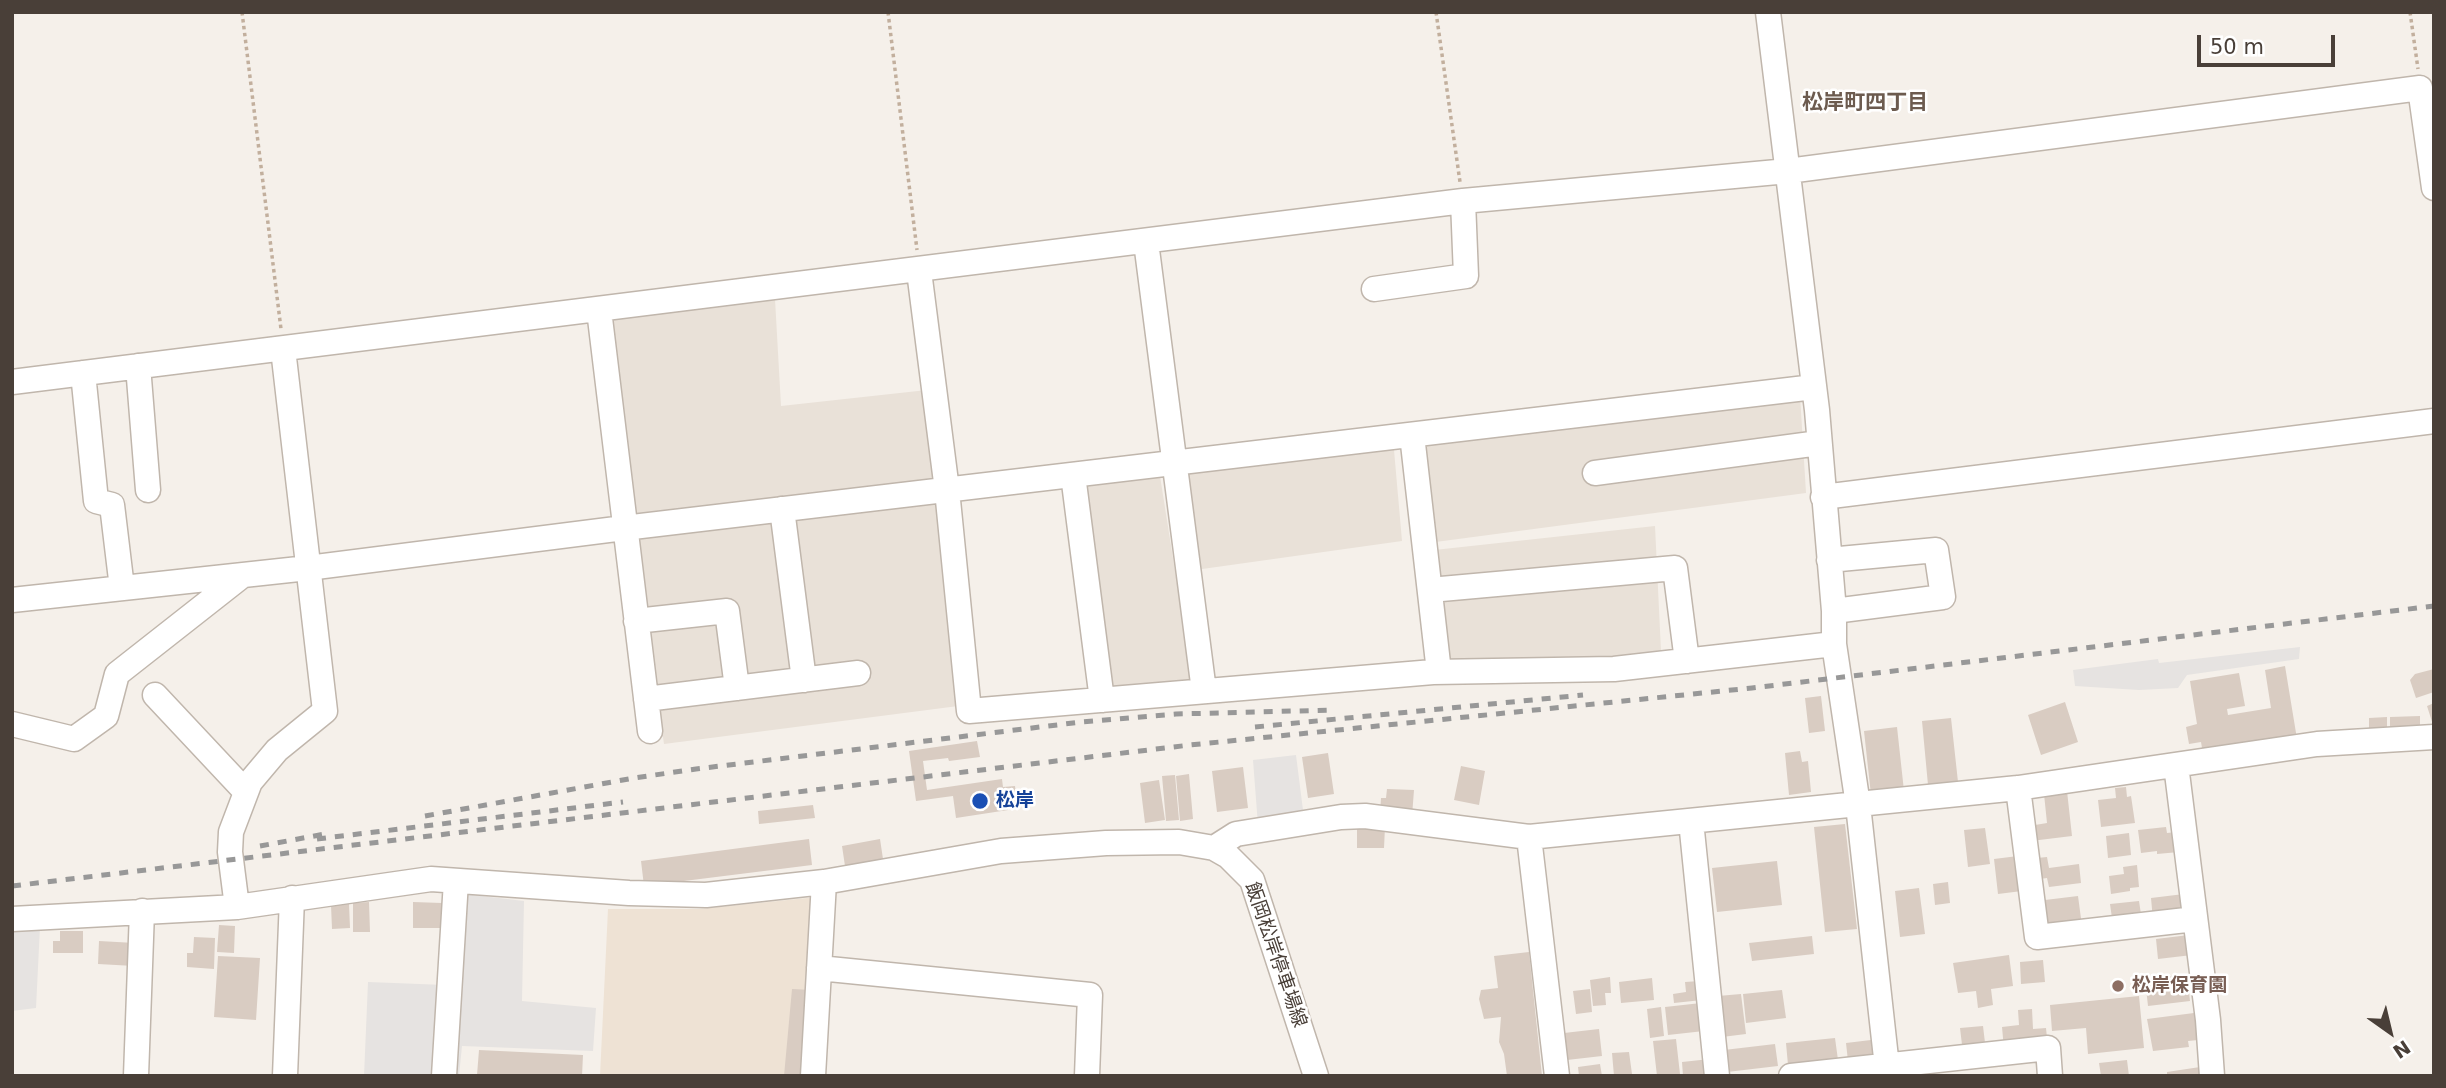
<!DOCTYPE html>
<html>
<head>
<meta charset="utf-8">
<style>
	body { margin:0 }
	#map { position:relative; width:2446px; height:1088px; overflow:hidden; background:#f5f0ea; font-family:"DejaVu Sans",sans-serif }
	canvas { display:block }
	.frame { position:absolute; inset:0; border:14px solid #493f38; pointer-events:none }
	.north { position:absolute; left:2355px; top:997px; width:70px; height:70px; -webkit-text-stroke:5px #fff; paint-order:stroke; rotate:146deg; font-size:19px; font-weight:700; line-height:28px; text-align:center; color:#493f38 }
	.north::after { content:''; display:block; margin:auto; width:24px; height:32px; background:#493f38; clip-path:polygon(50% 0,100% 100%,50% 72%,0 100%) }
	.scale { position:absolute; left:2197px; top:35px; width:138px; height:32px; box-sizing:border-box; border:4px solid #493f38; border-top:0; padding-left:9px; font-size:21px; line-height:24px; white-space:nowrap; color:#493f38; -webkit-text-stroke:5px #fff; paint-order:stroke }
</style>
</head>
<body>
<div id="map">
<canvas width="2446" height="1088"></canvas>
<div class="frame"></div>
<div class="north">N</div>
<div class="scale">50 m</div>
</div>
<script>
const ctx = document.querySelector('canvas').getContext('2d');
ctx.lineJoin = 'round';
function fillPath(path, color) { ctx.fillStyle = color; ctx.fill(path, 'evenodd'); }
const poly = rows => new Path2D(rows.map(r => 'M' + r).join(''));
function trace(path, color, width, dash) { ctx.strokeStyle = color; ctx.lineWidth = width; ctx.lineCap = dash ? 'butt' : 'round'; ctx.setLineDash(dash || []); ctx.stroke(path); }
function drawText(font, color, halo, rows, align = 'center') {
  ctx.font = font + ' "DejaVu Sans","Noto Sans JP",sans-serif'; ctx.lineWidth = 5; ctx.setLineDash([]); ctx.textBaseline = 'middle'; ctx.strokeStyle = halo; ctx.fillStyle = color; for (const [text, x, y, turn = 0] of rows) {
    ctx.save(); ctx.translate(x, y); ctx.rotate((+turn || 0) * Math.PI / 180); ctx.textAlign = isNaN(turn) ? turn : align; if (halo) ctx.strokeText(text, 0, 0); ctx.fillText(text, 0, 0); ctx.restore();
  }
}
fillPath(poly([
	[775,299,781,406,927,390,934,487,633,515,606,319],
	[1800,395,1806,493,1428,543,1415,447],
	[1394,450,1402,541,1188,571,1175,468],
	[1160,476,1193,685,1104,692,1078,486],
	[943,497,966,705,664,744,634,538],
	[1655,526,1661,651,1583,661,1447,666,1425,551]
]), '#e9e1d8');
fillPath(poly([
	[817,897,806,1076,600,1076,608,909,699,909]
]), '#eee2d4');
fillPath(poly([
	[2300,647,2299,659,2187,675,2178,688,2139,690,2075,686,2073,670,2158,659,2159,663],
	[1296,755,1304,818,1258,825,1253,760],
	[447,892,524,901,522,1001,596,1008,593,1051,462,1046,459,1076,364,1076,368,982,445,985],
	[40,927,36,1008,12,1011,12,929]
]), '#e6e3e1');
fillPath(poly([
	[2285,666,2297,739,2203,754,2201,742,2189,744,2186,727,2197,724,2190,681,2239,673,2245,706,2227,709,2228,715,2271,708,2265,670],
	[2434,669,2434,692,2416,698,2410,680,2415,674],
	[1821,696,1825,731,1809,733,1805,698],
	[2065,702,2078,742,2041,755,2028,715],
	[2434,703,2434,725,2433,725,2427,706],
	[2420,716,2420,736,2390,737,2390,717],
	[2387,717,2387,737,2369,737,2369,718],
	[1951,718,1958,782,1928,785,1922,721],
	[1897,727,1904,791,1871,795,1864,731],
	[977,741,980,757,949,761,948,758,923,761,927,790,1002,779,1003,787,1015,786,1017,804,1007,806,1008,810,956,818,953,796,916,801,909,751],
	[1800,751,1802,762,1808,761,1811,792,1789,795,1785,753],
	[1328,753,1334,794,1308,798,1302,757],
	[1461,766,1485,771,1479,805,1454,800],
	[1243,767,1248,808,1217,812,1212,771],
	[1189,774,1193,819,1180,821,1176,776],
	[1175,775,1179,820,1166,821,1162,776],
	[1159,780,1165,820,1145,823,1140,783],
	[2126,787,2127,797,2131,796,2135,823,2101,827,2098,800,2116,798,2115,788],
	[1387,789,1414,790,1412,816,1380,814,1381,798,1386,798],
	[2067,791,2072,836,2031,841,2029,826,2047,823,2044,794],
	[813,805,815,818,759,824,758,811],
	[1845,824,1857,929,1825,932,1814,827],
	[1357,827,1385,827,1384,848,1357,848],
	[2166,827,2167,833,2176,832,2179,852,2157,854,2157,851,2141,853,2138,830],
	[1985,828,1990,864,1968,867,1964,830],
	[2129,833,2131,855,2108,858,2106,836],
	[809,839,812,865,644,886,641,861],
	[880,839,883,859,845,866,842,846],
	[2018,856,2022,891,1998,894,1994,859],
	[2047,857,2049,868,2079,864,2081,883,2049,887,2047,878,2040,879,2037,858],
	[1777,861,1782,905,1717,912,1712,868],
	[2137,865,2139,887,2130,888,2130,891,2111,894,2109,876,2124,874,2123,867],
	[1948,882,1950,903,1935,905,1933,884],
	[1919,888,1925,934,1900,937,1895,891],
	[2184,894,2186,916,2153,920,2151,898],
	[2078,896,2082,926,2049,930,2045,900],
	[2139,901,2142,921,2113,925,2110,904],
	[369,902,370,932,353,932,353,903],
	[413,902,442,903,442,928,413,928],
	[349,904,350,928,332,929,331,905],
	[219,925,235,926,234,953,217,952],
	[60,931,83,931,83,953,53,953,53,941,60,941],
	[2189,935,2192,955,2158,959,2156,939],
	[1812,936,1814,954,1752,961,1749,943],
	[194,937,215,938,214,969,187,967,187,953,193,953],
	[99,941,135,943,134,966,98,964],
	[1529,952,1542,1076,1507,1076,1504,1054,1499,1042,1501,1017,1484,1019,1479,999,1481,990,1498,988,1494,956],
	[2009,955,2013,986,1991,989,1993,1005,1978,1008,1976,991,1958,993,1953,963],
	[218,956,260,958,256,1020,214,1017],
	[2043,960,2045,982,2021,984,2020,962],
	[2187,974,2190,1001,2148,1006,2145,979],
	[1610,977,1611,993,1605,993,1606,1005,1593,1006,1590,980],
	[1652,978,1654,1000,1621,1003,1619,982],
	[1700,981,1702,1000,1674,1003,1673,994,1686,992,1685,982],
	[792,989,812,990,805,1076,784,1076],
	[1590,989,1592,1012,1576,1014,1573,991],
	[1782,990,1786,1018,1746,1023,1743,994],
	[1741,994,1746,1034,1722,1037,1718,996],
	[2139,996,2144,1048,2088,1054,2086,1028,2052,1031,2050,1005],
	[1701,1003,1704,1031,1668,1035,1665,1007],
	[1661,1007,1664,1036,1650,1038,1647,1009],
	[2032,1009,2033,1029,2046,1028,2048,1048,2004,1049,2002,1027,2019,1025,2018,1010],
	[2194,1013,2198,1040,2188,1041,2189,1047,2153,1051,2147,1019],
	[1983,1026,1986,1051,1963,1053,1960,1028],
	[1599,1029,1602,1056,1567,1060,1564,1033],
	[1835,1038,1838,1060,1788,1065,1786,1043],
	[1676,1039,1680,1074,1657,1076,1653,1041],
	[1871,1040,1873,1058,1848,1061,1846,1043],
	[1775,1044,1778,1066,1727,1072,1724,1050],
	[479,1050,583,1055,582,1076,477,1075],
	[1629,1052,1632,1074,1614,1076,1612,1053],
	[1710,1059,1711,1075,1683,1076,1682,1062],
	[2127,1060,2129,1076,2101,1076,2099,1063],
	[1600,1064,1602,1076,1579,1076,1578,1067],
	[2200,1067,2201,1076,2167,1076,2167,1072]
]), '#d9ccc2');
const minor = poly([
	[1768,12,1817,410,1834,611,1834,644,1858,805,1888,1076],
	[1146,242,1204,691],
	[919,271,947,490,969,711,1433,672,1614,669,1834,644],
	[1374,289,1466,276,1463,201],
	[599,310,650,731],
	[138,366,148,490],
	[83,373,96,501,112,505,122,588],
	[12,382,1463,201,1788,171,2420,88,2434,188],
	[1412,435,1439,672],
	[1595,473,1819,443],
	[1073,475,1102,700],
	[1823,497,2434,421],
	[782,509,804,680],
	[1829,560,1936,550,1943,597,1834,611],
	[1430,590,1675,568,1687,661],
	[12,600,308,568,624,528,1814,387],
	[636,621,727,611,737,688],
	[155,695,246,792],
	[646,699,858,673],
	[12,724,74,739,106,716,117,674,243,575],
	[2176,765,2208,1020,2212,1076],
	[2018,788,2037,937,2195,919],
	[1691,821,1717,1076],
	[1529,837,1557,1076],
	[1214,848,1236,834,1341,817,1365,816,1529,837,2018,788,2317,744,2434,737],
	[237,907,230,852,231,832,250,782,277,750,325,711,283,349],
	[12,919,237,907,431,879,629,893,706,895,824,882,1001,851,1106,843,1179,842,1214,848,1228,856,1252,880,1316,1076],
	[819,968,1090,995,1087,1076],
	[136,1076,142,911],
	[285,1076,292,898],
	[444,1076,456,881],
	[813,1076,824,882],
	[1791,1076,2048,1048,2050,1076]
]);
trace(minor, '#c0b6ac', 27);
trace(poly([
	[242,12,281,329],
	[888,12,917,250],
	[1436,12,1460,182],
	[2410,12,2418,69]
]), '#c2af9d', 3.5, [3.5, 3.5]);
trace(minor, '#fff', 24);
trace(poly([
	[1255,727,1583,695],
	[425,816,634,778,696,769,1081,722,1176,714,1335,710],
	[317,839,623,802],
	[260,846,325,834],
	[12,886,1190,745,1752,688,2434,606]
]), '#989898', 5, [9, 9]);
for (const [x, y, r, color] of [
	[980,801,9,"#1a4fb4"],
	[2118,986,7,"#8d6e63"]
]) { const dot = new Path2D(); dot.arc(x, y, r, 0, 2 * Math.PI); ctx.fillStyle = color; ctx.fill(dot); trace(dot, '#fff', 2.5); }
drawText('bold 19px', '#164399', '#fff', [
	["松岸",996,801]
], 'left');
drawText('19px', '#493f38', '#fff', [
	["飯岡松岸停車場線",1275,955,71]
]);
drawText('bold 19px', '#785e54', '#fff', [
	["松岸保育園",2132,986]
], 'left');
drawText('bold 21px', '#6c5b4f', '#fff', [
	["松岸町四丁目",1865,104]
]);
</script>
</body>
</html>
